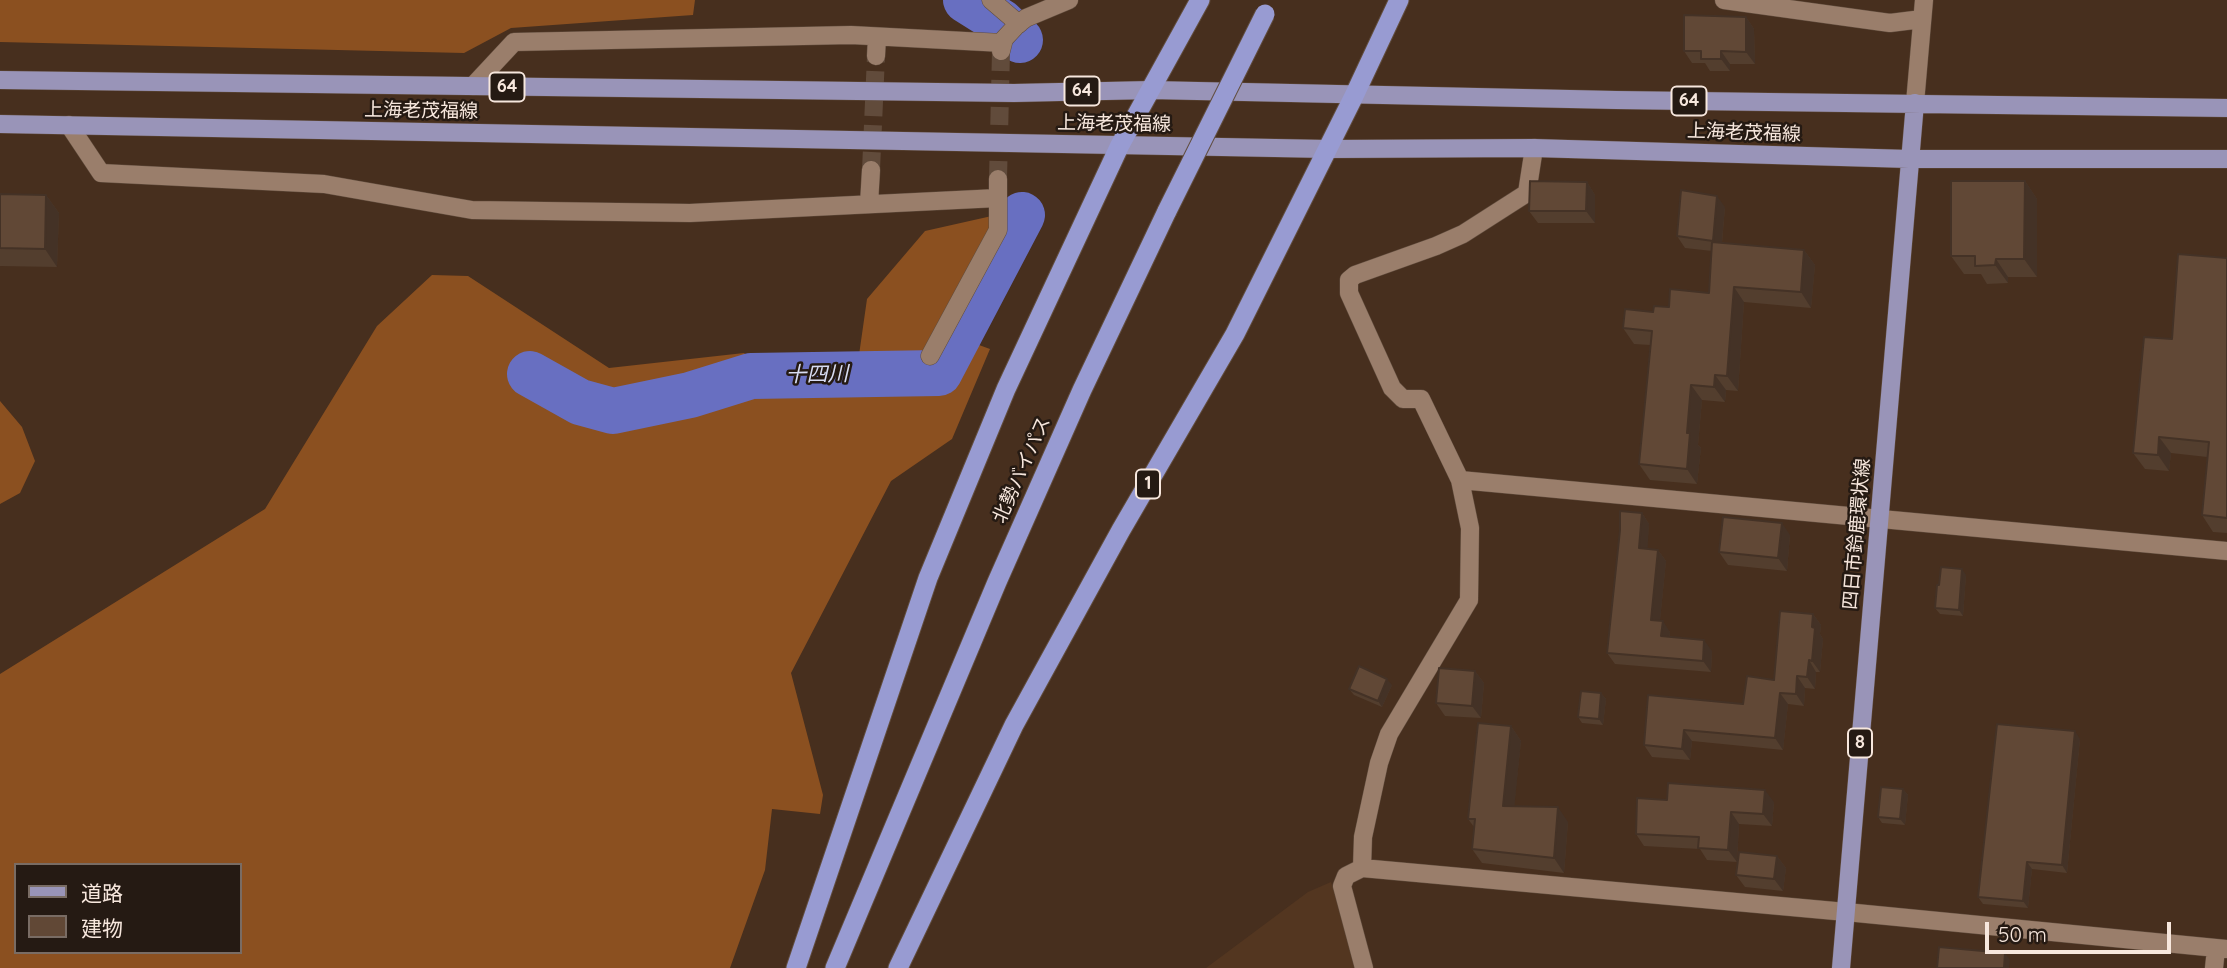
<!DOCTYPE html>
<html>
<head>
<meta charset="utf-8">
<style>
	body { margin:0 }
	#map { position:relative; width:2227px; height:968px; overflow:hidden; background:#472f1e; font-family:Quicksand,"Noto Sans JP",sans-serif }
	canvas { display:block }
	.legend { position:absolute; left:14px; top:863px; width:228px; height:91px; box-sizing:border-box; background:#251a13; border:2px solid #796c64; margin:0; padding:9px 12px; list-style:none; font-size:21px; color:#f7e7dd }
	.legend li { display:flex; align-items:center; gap:14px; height:35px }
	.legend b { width:35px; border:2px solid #796c64 }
	.scale { position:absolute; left:1985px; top:922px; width:186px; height:32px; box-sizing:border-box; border:4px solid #f7e7dd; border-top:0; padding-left:9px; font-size:21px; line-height:24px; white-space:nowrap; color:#f7e7dd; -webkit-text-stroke:5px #251a13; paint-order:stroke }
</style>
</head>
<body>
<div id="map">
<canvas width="2227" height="968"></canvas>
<ul class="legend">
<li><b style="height:9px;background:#9994b8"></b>道路</li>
<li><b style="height:19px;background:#614836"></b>建物</li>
</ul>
<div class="scale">50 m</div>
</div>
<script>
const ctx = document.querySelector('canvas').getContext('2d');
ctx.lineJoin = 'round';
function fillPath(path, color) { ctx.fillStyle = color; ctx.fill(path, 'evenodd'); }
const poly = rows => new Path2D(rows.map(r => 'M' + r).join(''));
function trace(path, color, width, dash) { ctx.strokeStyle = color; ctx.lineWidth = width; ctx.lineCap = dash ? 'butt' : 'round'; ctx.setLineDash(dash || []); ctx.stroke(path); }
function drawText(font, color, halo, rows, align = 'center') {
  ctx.font = font + ' Quicksand,"Noto Sans JP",sans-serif'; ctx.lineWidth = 5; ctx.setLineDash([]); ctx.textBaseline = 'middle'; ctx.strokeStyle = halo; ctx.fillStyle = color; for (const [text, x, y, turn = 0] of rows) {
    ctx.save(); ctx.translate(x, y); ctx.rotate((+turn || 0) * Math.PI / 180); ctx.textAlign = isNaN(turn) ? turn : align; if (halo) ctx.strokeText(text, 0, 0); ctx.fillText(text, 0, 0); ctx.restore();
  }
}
fillPath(poly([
	[1331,882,1359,968,1206,968,1308,892]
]), '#533620');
fillPath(poly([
	[0,0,695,0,693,15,511,28,464,53,0,42],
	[1014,211,968,341,990,349,952,439,891,481,791,673,823,795,820,814,772,809,765,870,730,968,0,968,0,674,265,509,377,326,432,275,468,276,609,368,744,353,757,366,828,376,859,355,867,299,925,231],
	[16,865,240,865,240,952,16,952],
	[0,401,22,427,35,461,20,493,0,504]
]), '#8b5020');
trace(poly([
	[966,0,1001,22,1020,40],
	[530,374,580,402,613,411,690,395,751,376,939,373,1022,215]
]), '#686fc1', 46);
trace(poly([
	[871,170,876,56],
	[998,179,1001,51]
]), '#614b3b', 18, [18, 9]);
const minor = poly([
	[991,0,1019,24],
	[1724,0,1890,23,1922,19],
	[1001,51,1004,39,1017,25,1026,18,1069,0],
	[876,56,877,37],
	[473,86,514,42,851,35,1003,43],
	[1915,103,1924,0],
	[69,125,101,173,324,184,472,210,690,213,998,198],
	[869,204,871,170],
	[930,356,998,230,998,179],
	[1460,480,2227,551],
	[1362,868,1363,837,1379,763,1389,734,1469,600,1470,528,1460,480,1421,399,1403,399,1392,388,1349,293,1349,280,1355,275,1436,246,1463,234,1527,193,1534,148],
	[1364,968,1342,886,1346,876,1362,868,1846,912,2227,949],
	[2214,968,2216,949]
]);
const primary = poly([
	[0,80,1014,93,1151,90,1616,100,2227,108],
	[0,124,1328,149,1534,148,1909,159,2227,159],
	[1841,968,1915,103]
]);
const trunk = poly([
	[796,968,928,578,1006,389,1120,145,1200,0],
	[835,968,997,582,1082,390,1167,211],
	[898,968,1014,725,1121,530,1235,334,1354,96,1399,0]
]);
trace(minor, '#614d3e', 19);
trace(primary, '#614d3e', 19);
trace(trunk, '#614d3e', 21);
trace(minor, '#9a7e6b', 18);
trace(primary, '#9994b8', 18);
trace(trunk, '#989bd2', 19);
const trunkBridge = poly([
	[1167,211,1265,14]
]);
trace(trunkBridge, '#614d3e', 21, []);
trace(trunkBridge, '#989bd2', 19);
fillPath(poly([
	[1746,17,1754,29,1755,64,1730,64,1730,71,1710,71,1705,63,1692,63,1684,51],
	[2025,181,2037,199,2037,277,2008,277,2008,283,1987,284,1981,274,1964,274,1951,256],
	[1587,182,1595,195,1595,223,1538,223,1529,211],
	[0,194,46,195,59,213,57,267,0,266],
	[1725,207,1722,243,1804,250,1815,265,1811,308,1744,302,1738,391,1726,390,1725,402,1702,400,1698,445,1701,448,1697,484,1650,480,1639,464,1650,345,1634,344,1623,328,1653,312,1709,293,1712,251,1685,248,1677,236],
	[2227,258,2227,533,2213,532,2202,515,2207,457,2171,453,2169,471,2145,469,2133,453,2172,339],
	[1642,513,1649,524,1647,549,1658,550,1666,561,1660,620,1670,632,1670,637,1712,651,1711,672,1615,664,1607,653],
	[1790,535,1787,571,1728,565,1719,552],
	[1966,575,1963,616,1940,614,1935,608,1939,585],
	[1813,614,1821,625,1820,634,1823,639,1820,672,1816,672,1815,689,1805,688,1804,706,1788,704,1783,750,1692,741,1690,760,1652,757,1644,745,1743,704,1774,680],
	[1475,671,1484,683,1481,718,1445,716,1436,703],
	[1392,685,1382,707,1354,695,1349,689],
	[1601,693,1606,699,1603,725,1582,723,1578,717],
	[1511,726,1521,741,1514,806,1568,822,1564,873,1482,863,1472,849,1474,827,1468,819],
	[2080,739,2067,873,2032,869,2028,908,1983,904,1978,897],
	[1903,789,1908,795,1905,825,1882,823,1878,817],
	[1667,800,1774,802,1772,826,1739,824,1737,862,1707,860,1700,849,1644,846,1636,834],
	[1777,856,1786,868,1783,891,1745,887,1736,875]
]), '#533e2e');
fillPath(poly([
	[1746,17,1754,29,1755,64,1746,52],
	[1721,51,1730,64,1730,71,1721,59],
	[2025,181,2037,199,2037,277,2024,259],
	[1587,182,1595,195,1595,223,1586,211],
	[46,195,59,213,57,267,45,249],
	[1717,196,1725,207,1721,252,1713,241],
	[1804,250,1815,265,1811,308,1801,292],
	[1996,259,2008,277,2008,283,1995,265],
	[1734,287,1744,302,1738,391,1727,376],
	[1715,375,1726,390,1725,402,1714,387],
	[1691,385,1702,400,1698,445,1701,448,1697,484,1687,469,1687,433],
	[2159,437,2171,453,2169,471,2158,455],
	[1642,513,1649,524,1647,559,1639,548],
	[1782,523,1790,535,1787,571,1778,558],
	[1658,550,1666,561,1659,631,1651,620],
	[1962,569,1966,575,1963,616,1959,610],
	[1813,614,1821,625,1820,634,1823,639,1820,672,1812,661,1812,627],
	[1663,621,1670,632,1669,647,1661,636],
	[1704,640,1712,651,1711,672,1703,661],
	[1809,660,1816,672,1815,689,1807,677],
	[1475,671,1484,683,1481,718,1472,706],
	[1797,676,1805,688,1804,706,1796,694],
	[1387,679,1392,685,1382,707,1378,701],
	[1601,693,1606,699,1603,725,1599,719],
	[1780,693,1788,704,1783,750,1775,738],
	[1511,726,1521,741,1513,820,1503,806],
	[1684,730,1692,741,1690,760,1682,749],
	[2075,731,2080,739,2067,873,2062,865],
	[1903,789,1908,795,1905,825,1900,819],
	[1765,790,1774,802,1772,826,1763,814],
	[1558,807,1568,822,1564,873,1554,858],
	[1731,812,1739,824,1737,862,1728,850],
	[1777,856,1786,868,1783,891,1774,879],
	[2027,862,2032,869,2028,908,2023,901],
	[2005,953,2010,960,2009,968,2004,968]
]), '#443226');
const building = poly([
	[1684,15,1746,17,1746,52,1721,51,1721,59,1701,59,1701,51,1684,51,1684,15],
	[1530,181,1587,182,1586,211,1529,211,1530,181],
	[1951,181,2025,181,2024,259,1996,259,1995,265,1975,266,1975,256,1951,256,1951,181],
	[1681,190,1717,196,1713,241,1677,236,1681,190],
	[0,194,46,195,45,249,0,248,0,194],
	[1712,242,1804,250,1801,292,1734,287,1727,376,1715,375,1714,387,1691,385,1687,433,1690,433,1687,469,1639,464,1652,331,1623,328,1625,309,1653,312,1654,306,1669,307,1670,289,1709,293,1712,242],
	[2178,254,2227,258,2227,518,2202,515,2209,442,2159,437,2158,455,2133,453,2144,337,2172,339,2178,254],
	[1620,511,1642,513,1639,548,1658,550,1651,620,1663,621,1661,636,1704,640,1703,661,1607,653,1620,530,1620,511],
	[1723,517,1782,523,1778,558,1719,552,1723,517],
	[1941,567,1962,569,1959,610,1935,608,1937,585,1939,585,1941,567],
	[1780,611,1813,614,1812,627,1815,628,1812,661,1809,660,1807,677,1797,676,1796,694,1780,693,1775,738,1684,730,1682,749,1644,745,1648,695,1743,704,1747,676,1774,680,1780,611],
	[1359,666,1387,679,1378,701,1349,689,1359,666],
	[1439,668,1475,671,1472,706,1436,703,1439,668],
	[1581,691,1601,693,1599,719,1578,717,1581,691],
	[1478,723,1511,726,1503,806,1558,807,1554,858,1472,849,1475,819,1468,819,1478,723],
	[1997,724,2075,731,2062,865,2027,862,2023,901,1978,897,1997,724],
	[1668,783,1765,790,1763,814,1731,812,1728,850,1698,848,1699,837,1636,834,1637,798,1667,800,1668,783],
	[1881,787,1903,789,1900,819,1878,817,1881,787],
	[1739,852,1777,856,1774,879,1736,875,1739,852],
	[1939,947,2005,953,2004,968,1937,968,1939,947]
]);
fillPath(building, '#614836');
trace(building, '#443226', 2);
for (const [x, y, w] of [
	[507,87,35],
	[1082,91,35],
	[1689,101,35],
	[1148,484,24],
	[1860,743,24]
]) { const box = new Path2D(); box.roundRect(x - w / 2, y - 14.5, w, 29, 5); ctx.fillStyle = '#251a13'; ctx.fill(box); trace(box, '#f7e7dd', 2); }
drawText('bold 18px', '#f7e7dd', null, [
	["64",507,87],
	["64",1082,91],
	["64",1689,101],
	["1",1148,484],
	["8",1860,743]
]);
drawText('19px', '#f7e7dd', '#251a13', [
	["上海老茂福線",421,111,1],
	["上海老茂福線",1114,124,1],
	["上海老茂福線",1744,133,2],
	["北勢バイパス",1022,470,-66],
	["四日市鈴鹿環状線",1857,534,-85]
]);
drawText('italic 21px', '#d8dcf2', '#251a13', [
	["十四川",817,375,-1]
]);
</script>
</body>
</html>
